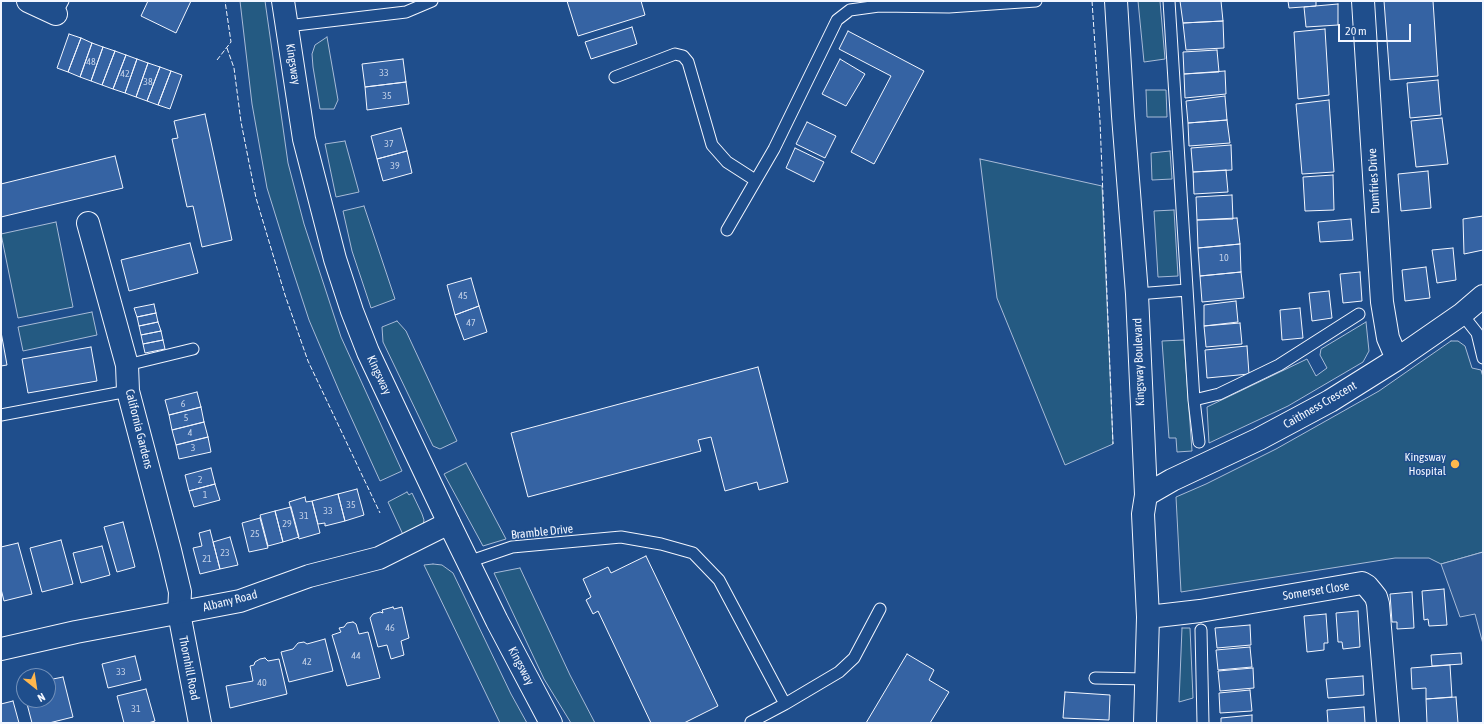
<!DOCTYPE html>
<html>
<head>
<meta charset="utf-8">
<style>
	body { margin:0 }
	#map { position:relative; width:1484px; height:724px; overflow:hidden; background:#1f4e8c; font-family:"Asap Condensed",sans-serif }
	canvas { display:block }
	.frame { position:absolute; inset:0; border:2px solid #f2f6ff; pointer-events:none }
	.north { position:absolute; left:16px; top:668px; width:40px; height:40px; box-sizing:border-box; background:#1f4e8c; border:1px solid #7391ba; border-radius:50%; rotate:150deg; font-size:11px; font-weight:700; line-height:16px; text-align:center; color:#f2f6ff }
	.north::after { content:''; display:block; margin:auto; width:14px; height:18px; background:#ffb74d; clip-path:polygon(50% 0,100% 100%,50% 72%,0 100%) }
	.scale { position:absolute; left:1338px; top:24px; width:73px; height:18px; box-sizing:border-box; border:2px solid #f2f6ff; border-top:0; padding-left:5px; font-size:12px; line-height:14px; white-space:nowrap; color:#f2f6ff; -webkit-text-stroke:3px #1f4e8c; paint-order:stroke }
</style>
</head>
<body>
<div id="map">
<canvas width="1484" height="724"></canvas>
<div class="frame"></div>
<div class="north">N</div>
<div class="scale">20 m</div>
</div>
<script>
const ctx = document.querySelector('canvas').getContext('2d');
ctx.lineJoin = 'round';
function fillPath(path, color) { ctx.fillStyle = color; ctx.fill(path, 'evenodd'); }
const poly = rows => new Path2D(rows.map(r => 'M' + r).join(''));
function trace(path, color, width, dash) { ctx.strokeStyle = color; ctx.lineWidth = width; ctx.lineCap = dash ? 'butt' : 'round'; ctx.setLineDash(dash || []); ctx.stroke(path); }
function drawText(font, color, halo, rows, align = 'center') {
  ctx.font = font + ' "Asap Condensed",sans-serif'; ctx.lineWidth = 3; ctx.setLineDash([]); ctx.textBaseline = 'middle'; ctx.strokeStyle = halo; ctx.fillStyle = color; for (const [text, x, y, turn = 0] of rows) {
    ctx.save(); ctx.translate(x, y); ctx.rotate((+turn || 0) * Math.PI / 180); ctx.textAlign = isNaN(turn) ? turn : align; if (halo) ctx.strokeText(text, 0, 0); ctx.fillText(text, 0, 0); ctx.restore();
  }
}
const green = poly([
	[240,1,265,1,288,163,304,224,341,337,402,471,380,481,340,393,309,320,291,265,267,188,252,104,240,1],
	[1138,1,1160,1,1165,59,1144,62,1138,1],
	[327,37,338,100,334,109,320,109,313,67,312,54,315,45,327,37],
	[1146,90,1166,90,1167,117,1147,117,1146,90],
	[345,141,359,192,336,197,325,144,345,141],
	[1170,151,1172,179,1152,180,1151,153,1170,151],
	[980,159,1102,186,1113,444,1065,465,997,298,980,159],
	[364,206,395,299,371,308,352,251,343,211,364,206],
	[1174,210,1178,276,1158,277,1154,211,1174,210],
	[56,222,73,307,18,318,1,234,56,222],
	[92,312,97,335,23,351,18,327,92,312],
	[397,321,406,331,457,441,440,449,433,446,383,342,382,327,397,321],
	[1366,322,1369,351,1363,362,1288,406,1209,443,1207,407,1307,359,1316,376,1327,368,1320,355,1321,349,1366,322],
	[1184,340,1192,451,1177,452,1176,438,1169,438,1162,341,1184,340],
	[1451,341,1458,341,1465,346,1472,368,1481,370,1483,377,1483,552,1441,564,1429,558,1395,558,1181,592,1176,497,1206,484,1276,449,1379,391,1451,341],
	[466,463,506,539,483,546,444,474,466,463],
	[407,492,409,495,412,493,422,514,424,520,423,525,405,539,388,502,407,492],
	[433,564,442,565,453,573,511,694,527,723,500,723,424,565,433,564],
	[520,568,570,675,595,723,571,723,544,679,494,573,520,568],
	[1182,628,1190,628,1193,698,1179,702,1182,628]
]);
fillPath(green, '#245a82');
trace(green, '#a8bbd7', 1);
const parking = poly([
	[1483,552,1483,644,1475,614,1460,617,1441,564,1483,552]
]);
fillPath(parking, '#305b95');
trace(parking, '#a8bbd7', 1);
const building = poly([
	[148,1,191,1,176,33,141,16,148,1],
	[567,1,641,1,645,15,578,36,567,1],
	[1180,1,1221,1,1223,21,1183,23,1180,1],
	[1288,1,1316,1,1316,6,1289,8,1288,1],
	[1384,1,1433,1,1438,76,1390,80,1384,1],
	[1338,4,1338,25,1306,27,1304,7,1338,4],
	[1223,21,1224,48,1186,50,1183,23,1223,21],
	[632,27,637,44,591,59,585,42,632,27],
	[1325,29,1329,95,1298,99,1294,32,1325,29],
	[848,31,924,71,874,164,851,152,891,76,839,49,848,31],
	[69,34,81,38,68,72,57,68,69,34],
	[81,38,92,43,80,77,68,72,81,38],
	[92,43,103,47,91,81,80,77,92,43],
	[103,47,115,51,102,85,91,81,103,47],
	[1217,50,1219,72,1184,74,1183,52,1217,50],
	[115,51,126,55,113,89,102,85,115,51],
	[126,55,137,59,125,93,113,89,126,55],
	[137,59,148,63,136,97,125,93,137,59],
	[403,59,406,82,365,87,362,64,403,59],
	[840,59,865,74,846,106,822,94,840,59],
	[148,63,160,67,147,101,136,97,148,63],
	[160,67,171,71,158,105,147,101,160,67],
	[171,71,182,75,170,109,158,105,171,71],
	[1225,71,1226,94,1185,98,1184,74,1225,71],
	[1438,80,1441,115,1410,118,1407,83,1438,80],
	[406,82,409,104,367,110,365,87,406,82],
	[1225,96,1227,120,1188,123,1186,101,1225,96],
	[1329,100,1334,172,1302,174,1296,104,1329,100],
	[205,114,232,240,202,247,193,206,187,207,172,139,178,138,174,121,205,114],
	[1442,118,1448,164,1416,167,1411,121,1442,118],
	[1227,120,1230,143,1189,146,1188,123,1227,120],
	[807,122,836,136,825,158,796,144,807,122],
	[401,128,407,151,377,159,371,136,401,128],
	[1231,145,1232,170,1193,172,1191,148,1231,145],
	[795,148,824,162,814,182,786,168,795,148],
	[407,151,412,173,383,181,377,159,407,151],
	[115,156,123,188,1,217,1,184,115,156],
	[1226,170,1228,192,1194,194,1193,172,1226,170],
	[1428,171,1431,208,1401,211,1398,174,1428,171],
	[1333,175,1334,210,1305,211,1303,177,1333,175],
	[1232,195,1233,219,1197,220,1196,197,1232,195],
	[1483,216,1483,250,1464,254,1463,219,1483,216],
	[1237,218,1240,244,1198,248,1197,220,1237,218],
	[1351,219,1353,240,1320,242,1318,222,1351,219],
	[190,243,198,273,129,291,121,260,190,243],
	[1240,244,1241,272,1200,276,1198,248,1240,244],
	[1453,248,1456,280,1437,283,1432,250,1453,248],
	[1426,267,1430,298,1405,301,1402,270,1426,267],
	[1241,272,1244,298,1202,302,1200,276,1241,272],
	[1360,272,1362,301,1343,303,1340,274,1360,272],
	[471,278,479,306,455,315,447,285,471,278],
	[1329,291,1332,318,1312,321,1309,293,1329,291],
	[1236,301,1238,322,1204,326,1204,305,1236,301],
	[154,304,156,313,137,317,134,308,154,304],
	[479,306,487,332,464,340,455,315,479,306],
	[1300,308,1303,338,1282,340,1280,310,1300,308],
	[156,313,158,322,139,326,137,317,156,313],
	[158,322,161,331,141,335,139,326,158,322],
	[1240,323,1242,344,1206,347,1204,326,1240,323],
	[161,331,163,340,143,344,141,335,161,331],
	[1,332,7,365,1,366,1,332],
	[163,340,165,349,145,353,143,344,163,340],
	[1247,346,1249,374,1207,378,1205,350,1247,346],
	[91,347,97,381,28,393,22,359,91,347],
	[758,367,788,482,759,490,757,482,725,491,711,437,698,440,701,451,528,497,511,433,758,367],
	[197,392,201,407,169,415,165,400,197,392],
	[201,407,204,422,172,430,169,415,201,407],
	[204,422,208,437,176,445,172,430,204,422],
	[208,437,211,452,179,459,176,445,208,437],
	[211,468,215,484,189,491,185,475,211,468],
	[215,484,220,500,194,507,189,491,215,484],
	[357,489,364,515,345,521,338,494,357,489],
	[338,494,345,521,325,526,325,523,318,524,312,501,338,494],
	[305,497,306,502,312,501,320,533,299,539,289,502,305,497],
	[291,507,299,537,283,542,275,511,291,507],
	[275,511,283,542,268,546,260,515,275,511],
	[260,518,268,548,249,552,242,523,260,518],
	[123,522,135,567,117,572,104,527,123,522],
	[210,530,220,569,200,574,193,548,202,546,199,533,210,530],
	[230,537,238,565,220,569,213,542,230,537],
	[61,540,73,584,42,592,30,548,61,540],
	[18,543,32,594,4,601,1,589,1,547,18,543],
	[102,546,110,575,81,583,73,553,102,546],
	[646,556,718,706,684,723,651,723,598,611,593,614,586,600,591,597,583,579,608,567,611,573,646,556],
	[1444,589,1447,625,1429,626,1428,619,1424,620,1422,591,1444,589],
	[1412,592,1414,628,1397,629,1397,622,1392,622,1390,594,1412,592],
	[393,607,394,609,402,607,409,638,401,641,404,655,391,659,387,645,378,647,370,618,373,614,380,612,383,613,382,610,393,607],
	[1358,611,1360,647,1343,649,1342,642,1338,642,1336,613,1358,611],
	[1326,614,1328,643,1324,643,1324,650,1307,652,1304,616,1326,614],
	[353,622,356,624,359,634,368,632,380,678,347,686,332,635,341,632,339,628,344,627,347,623,353,622],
	[1250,625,1251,645,1217,648,1215,628,1250,625],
	[325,639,333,671,289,682,281,652,293,649,298,643,304,642,307,644,325,639],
	[1250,647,1252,667,1218,670,1216,650,1250,647],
	[1461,653,1462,664,1432,666,1431,655,1461,653],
	[907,654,934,670,929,680,949,692,930,723,866,723,907,654],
	[135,656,141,680,108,688,102,664,135,656],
	[265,658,268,661,279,659,287,694,230,708,226,686,253,681,250,666,254,665,255,662,260,659,265,658],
	[1450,665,1452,697,1426,699,1426,688,1412,689,1411,668,1450,665],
	[1253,668,1254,688,1220,691,1218,671,1253,668],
	[1363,676,1364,695,1328,698,1326,679,1363,676],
	[63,677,73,717,49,723,32,723,26,700,48,700,48,680,63,677],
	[146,689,155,721,148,723,124,723,117,696,146,689],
	[1250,690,1252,711,1220,713,1219,693,1250,690],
	[1065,692,1110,695,1109,720,1063,718,1065,692],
	[1456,697,1458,723,1427,723,1426,699,1456,697],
	[13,701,19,723,1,723,1,704,13,701],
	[1364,707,1365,723,1328,723,1327,710,1364,707],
	[1252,715,1252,723,1221,723,1221,718,1252,715]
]);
fillPath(building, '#3563a3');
trace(building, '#f2f6ff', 1);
const lane = poly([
	[1169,1,1194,400,1199,442],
	[56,14,63,1],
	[287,26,406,12,432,1],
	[615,77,675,54,683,56,688,62,712,145,727,162,755,180],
	[727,230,774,149,837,20,850,10,879,6,949,7,1036,1],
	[1137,294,1187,290],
	[1462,314,1477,333,1483,358],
	[127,365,193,349],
	[1194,400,1219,394,1279,365,1359,314],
	[1,415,128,391],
	[468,562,512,547,621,537,661,544,693,553,719,580,785,704,839,672,854,658,880,609],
	[1201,630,1203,723],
	[1095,678,1147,679],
	[751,722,785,704]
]);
const street = poly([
	[28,1,56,14],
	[1116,1,1123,116,1137,294,1146,495,1143,514,1148,617,1145,723],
	[1363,1,1382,302,1388,338,1397,359],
	[88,223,127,365,128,391,170,550,180,592,179,613,200,723],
	[1146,495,1172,480,1259,439,1330,401,1397,359,1462,314,1483,296],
	[1148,617,1200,611,1362,583,1367,586,1372,592,1376,597,1378,604,1388,723]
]);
const secondary = poly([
	[1,649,76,632,240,601,309,576,379,558,449,523]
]);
const highway = poly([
	[283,1,304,139,335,259,352,311,368,352,449,523,497,621,551,723]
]);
trace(lane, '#f2f6ff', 13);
trace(street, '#f2f6ff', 24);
trace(secondary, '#f2f6ff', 24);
trace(highway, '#f2f6ff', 24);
trace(lane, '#1f4e8c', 11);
trace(street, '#1f4e8c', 22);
trace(secondary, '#1f4e8c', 22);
trace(highway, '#1f4e8c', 22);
trace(poly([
	[1092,1,1100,121,1113,444],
	[227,48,234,68,241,122,256,198,285,295,308,361,380,513],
	[217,60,231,42,225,1]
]), '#f2f6ff', 1, [5, 2]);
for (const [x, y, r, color] of [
	[1455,464,5,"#ffb74d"]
]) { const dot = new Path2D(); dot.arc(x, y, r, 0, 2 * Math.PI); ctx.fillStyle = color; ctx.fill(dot); trace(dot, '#1f4e8c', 1.5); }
drawText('10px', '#c3d1e8', null, [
	["48",91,62],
	["33",384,73],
	["42",125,74],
	["38",148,82],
	["35",387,96],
	["37",389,144],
	["39",395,166],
	["10",1224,258],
	["45",463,296],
	["47",471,323],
	["6",183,404],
	["5",186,418],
	["4",190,433],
	["3",193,448],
	["2",200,480],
	["1",205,495],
	["35",351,505],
	["33",328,511],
	["31",304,516],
	["29",287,524],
	["25",255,534],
	["23",225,553],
	["21",207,559],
	["46",390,628],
	["44",356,656],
	["42",307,662],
	["33",121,672],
	["40",262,683],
	["31",136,709]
]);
drawText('12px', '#f2f6ff', '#1f4e8c', [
	["Kingsway",293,64,81],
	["Dumfries Drive",1374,181,-93],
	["Kingsway Boulevard",1139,362,-92],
	["Kingsway",379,375,65],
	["Caithness Crescent",1320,405,-30],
	["California Gardens",139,429,76],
	["Bramble Drive",542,532,-6],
	["Somerset Close",1316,591,-9],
	["Albany Road",230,601,-14],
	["Kingsway",521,666,62],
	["Thornhill Road",189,668,79]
]);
drawText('12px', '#f2f6ff', '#1f4e8c', [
	["Kingsway",1446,457],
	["Hospital",1446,471]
], 'right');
</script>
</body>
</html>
